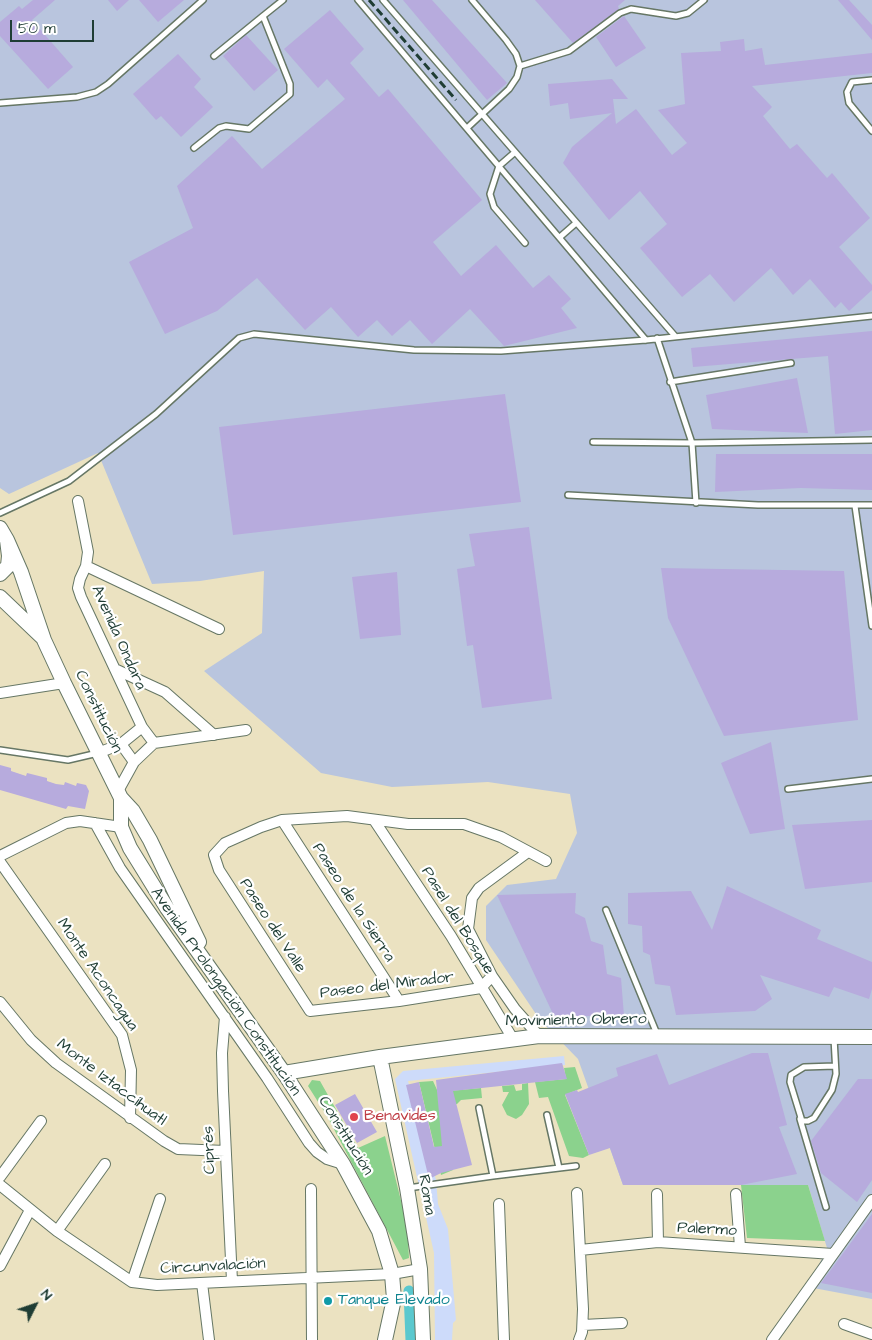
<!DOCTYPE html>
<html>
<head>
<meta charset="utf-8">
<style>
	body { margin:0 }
	#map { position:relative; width:872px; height:1340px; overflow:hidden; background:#ebe2c1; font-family:"Architects Daughter",sans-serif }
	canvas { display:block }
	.north { position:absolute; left:10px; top:1280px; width:50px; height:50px; -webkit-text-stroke:4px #fff; paint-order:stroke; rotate:49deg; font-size:14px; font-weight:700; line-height:20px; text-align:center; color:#1f3d34 }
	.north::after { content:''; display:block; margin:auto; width:18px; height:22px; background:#1f3d34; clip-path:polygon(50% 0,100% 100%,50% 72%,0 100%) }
	.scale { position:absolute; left:10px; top:20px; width:84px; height:22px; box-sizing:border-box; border:2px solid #1f3d34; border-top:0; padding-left:6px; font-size:15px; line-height:18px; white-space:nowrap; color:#1f3d34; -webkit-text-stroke:4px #fff; paint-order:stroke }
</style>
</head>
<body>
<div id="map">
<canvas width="872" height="1340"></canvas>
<div class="north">N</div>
<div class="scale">50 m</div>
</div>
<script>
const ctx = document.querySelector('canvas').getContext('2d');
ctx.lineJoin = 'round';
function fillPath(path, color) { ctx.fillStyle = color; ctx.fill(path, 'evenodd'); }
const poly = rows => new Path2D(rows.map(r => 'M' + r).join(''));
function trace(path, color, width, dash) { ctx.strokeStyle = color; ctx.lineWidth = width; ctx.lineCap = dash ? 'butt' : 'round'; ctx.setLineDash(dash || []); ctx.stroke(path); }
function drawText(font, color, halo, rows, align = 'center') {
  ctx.font = font + ' "Architects Daughter",sans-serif'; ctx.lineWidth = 4.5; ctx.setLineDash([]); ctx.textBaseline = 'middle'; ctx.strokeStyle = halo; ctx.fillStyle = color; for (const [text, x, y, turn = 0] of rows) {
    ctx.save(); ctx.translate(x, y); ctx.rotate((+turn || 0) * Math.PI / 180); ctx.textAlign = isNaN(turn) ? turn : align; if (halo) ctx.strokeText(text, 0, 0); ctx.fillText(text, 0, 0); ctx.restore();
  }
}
fillPath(poly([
	[564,1056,565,1065,408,1081,436,1180,438,1204,448,1229,456,1320,453,1323,452,1340,435,1340,434,1253,395,1079,403,1071]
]), '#cddbfa');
fillPath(poly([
	[0,0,872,0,872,1299,808,1287,827,1248,808,1185,623,1185,578,1059,540,1020,486,940,486,906,507,885,556,879,577,833,570,794,488,782,392,787,321,773,204,671,262,633,264,571,200,581,152,584,98,453,9,494,0,488]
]), '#b9c5de');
fillPath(poly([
	[575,1067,582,1088,565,1095,589,1155,583,1158,569,1156,548,1097,539,1098,535,1082,566,1079,564,1068],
	[312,1080,320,1081,358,1148,385,1136,407,1225,409,1258,403,1260,327,1116,308,1086],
	[433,1081,438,1092,481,1088,482,1098,461,1100,457,1104,440,1108,453,1170,441,1175,419,1082],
	[528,1083,529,1104,522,1115,516,1119,507,1115,502,1105,509,1092,503,1092,502,1086,514,1085,516,1091,522,1090,522,1084],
	[741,1185,808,1185,825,1241,747,1238]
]), '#8bd28d');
trace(poly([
	[409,1291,411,1340]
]), '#5ac8ce', 11);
fillPath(poly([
	[33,0,55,0,32,20,73,67,48,89,0,36,0,22,19,6,22,9],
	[108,0,129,0,117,11],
	[139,0,184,0,158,22],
	[403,0,432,0,507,83,487,100],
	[535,0,625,0,618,6,619,9,573,43],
	[838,0,849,0,872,25,872,40],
	[330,10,364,49,350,63,379,97,388,89,482,200,433,242,461,276,496,245,533,288,549,275,571,299,561,308,577,328,504,346,470,309,432,344,410,320,392,336,377,320,358,337,331,307,305,330,257,278,217,311,165,334,129,262,193,228,177,186,232,136,262,169,345,99,327,79,318,88,284,49],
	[624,16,646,48,616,67,596,37],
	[246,35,278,70,254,91,223,56],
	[744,39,745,51,762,48,765,65,872,53,872,73,752,86,772,107,763,116,790,149,797,144,827,178,832,173,870,218,839,247,872,285,872,290,849,311,841,302,835,308,810,279,793,295,771,268,734,302,710,274,682,297,640,248,667,224,640,191,609,220,563,163,572,147,612,113,570,119,568,103,550,106,548,84,612,79,628,99,613,99,616,124,636,109,672,155,687,143,658,110,685,104,681,53,721,51,720,42],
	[178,54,201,79,194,87,213,107,181,137,161,116,156,120,133,94],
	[872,331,872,430,835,434,828,356,693,367,691,348],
	[797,378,808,433,712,429,706,395],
	[505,394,521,502,233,535,219,427],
	[716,454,872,454,872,490,801,488,715,492],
	[529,527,552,699,482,708,473,645,467,646,457,569,475,566,469,534],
	[661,568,844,571,858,720,724,736,668,618],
	[397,572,401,635,360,639,352,577],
	[771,742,785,829,750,834,721,763],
	[0,765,11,768,11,771,26,776,27,773,47,778,47,781,56,784,64,785,65,782,76,786,77,783,86,785,89,791,85,809,68,806,66,809,0,790],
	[872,820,872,882,805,889,792,825],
	[727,886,821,930,817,939,872,962,872,989,869,999,834,987,829,997,760,975,772,999,755,1011,676,1015,670,986,655,984,650,955,643,952,642,926,628,924,628,893,691,891,712,930],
	[576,893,575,913,585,918,591,941,603,945,607,974,621,978,624,1016,554,1016,497,895],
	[752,1053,768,1053,787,1125,779,1127,797,1174,741,1185,623,1185,610,1148,589,1155,565,1094,577,1090,578,1092,618,1076,616,1068,657,1054,669,1085],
	[562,1063,567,1079,453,1091,472,1165,441,1173,429,1179,406,1085,419,1082,434,1147,442,1146,436,1080],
	[858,1079,872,1079,872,1180,857,1202,821,1173,811,1141],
	[355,1094,377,1132,357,1143,335,1105],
	[872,1214,872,1293,821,1283,833,1267]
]), '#b7abdd');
const service = poly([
	[358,0,646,340],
	[383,0,675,336],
	[214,56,263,16],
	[520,66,569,51,620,13,631,9,676,16,688,13,704,0],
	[872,80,852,82,847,92,849,103,872,131],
	[0,103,77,97,96,92,108,84,203,0],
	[467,128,509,89,517,77,520,66,516,54,506,40,472,0],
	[194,148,219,128,226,126,249,129,290,94,290,84,263,16,283,0],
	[514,153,499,166,490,194,494,207,525,243],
	[560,237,576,223],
	[657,338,692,443,696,503],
	[670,382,791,363],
	[593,442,692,443,872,440],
	[568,495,758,505,872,505],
	[855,506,872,626],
	[0,513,69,481,156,414,239,338,254,334,414,350,501,351,646,340,872,316],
	[0,750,68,760,98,753],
	[788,789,872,779],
	[606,910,657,1034],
	[834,1038,836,1074,832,1090,814,1118,808,1121,802,1121,790,1082,791,1075,804,1067,835,1066],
	[547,1115,559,1168],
	[800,1119,826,1207],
	[493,1176,576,1166],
	[408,1188,493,1176,479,1108]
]);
const minor = poly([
	[78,501,88,552,86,566,80,579,78,588,81,597,142,727,154,743],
	[86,566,219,629],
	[117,670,165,692,214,735],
	[0,693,64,683],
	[154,743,246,730],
	[121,744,134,762],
	[98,753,121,744,142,727],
	[118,791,134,762,154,743],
	[282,820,399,1001],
	[374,820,451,936,513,1039],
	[95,823,120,868,267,1078,309,1143,317,1152,327,1159,343,1164],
	[528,852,479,888,472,898,468,929,492,976,515,1009,539,1036],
	[0,856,66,823,80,821,121,827],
	[0,862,122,1035,131,1070,130,1118],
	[492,976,481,988,399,1001,310,1011,219,870,214,855,225,843,261,827,282,820,347,816,408,824,464,824,501,837,546,861],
	[0,1002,31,1040,56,1063,164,1141,178,1149,225,1151],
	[225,1017,222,1053,223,1091,232,1281],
	[0,1177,41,1121],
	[0,1185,57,1231,132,1282,157,1285,392,1274,420,1269],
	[311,1189,312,1340],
	[577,1193,583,1309,582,1332,579,1340],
	[657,1194,658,1242],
	[736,1194,740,1247],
	[499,1204,504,1340],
	[57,1231,105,1164],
	[580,1250,658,1242,833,1254],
	[0,1266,30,1210],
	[132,1282,160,1199],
	[202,1283,209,1340],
	[844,1324,872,1334],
	[583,1325,622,1323],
	[772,1340,872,1200]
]);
const tertiary = poly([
	[0,528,7,540,9,556,8,566,0,574],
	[7,540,21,572,44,640,64,683,121,798,133,811,150,840,199,942],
	[0,597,43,638],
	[121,798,121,827,130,848,167,908,284,1073,343,1164,379,1231,392,1274,394,1299,385,1340],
	[380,1057,407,1188,420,1269,423,1340],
	[284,1073,380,1057,539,1036,872,1037]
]);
trace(service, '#667765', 8);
trace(minor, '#667765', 12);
trace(tertiary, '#667765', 16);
trace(service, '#fff', 5);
trace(minor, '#fff', 10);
trace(tertiary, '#fff', 14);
trace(poly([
	[369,0,456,100]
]), '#1f3d34', 3, [8, 4]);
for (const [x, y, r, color] of [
	[354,1117,5,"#e0444e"],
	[328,1301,5,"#0f9aa8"]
]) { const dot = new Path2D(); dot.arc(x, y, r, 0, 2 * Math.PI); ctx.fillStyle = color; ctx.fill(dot); trace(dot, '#fff', 2); }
drawText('16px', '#1f3d34', '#fff', [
	["Avenida Ondara",118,638,66],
	["Constitución",98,712,64],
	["Paseo de la Sierra",353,903,57],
	["Pasel del Bosque",457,921,58],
	["Paseo del Valle",272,926,57],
	["Monte Aconcagua",97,975,56],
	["Paseo del Mirador",387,986,-7],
	["Avenida Prolongación Constitución",225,992,55],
	["Movimiento Obrero",576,1021,-1],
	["Monte Iztaccíhuatl",111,1083,37],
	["Constitución",345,1136,58],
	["Ciprés",210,1150,-92],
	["Roma",426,1195,80],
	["Palermo",707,1230,3],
	["Circunvalación",213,1267,-3]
]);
drawText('16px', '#be3a42', '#fff', [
	["Benavides",364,1117]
], 'left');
drawText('16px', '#0d838f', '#fff', [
	["Tanque Elevado",338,1301]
], 'left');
</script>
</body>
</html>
